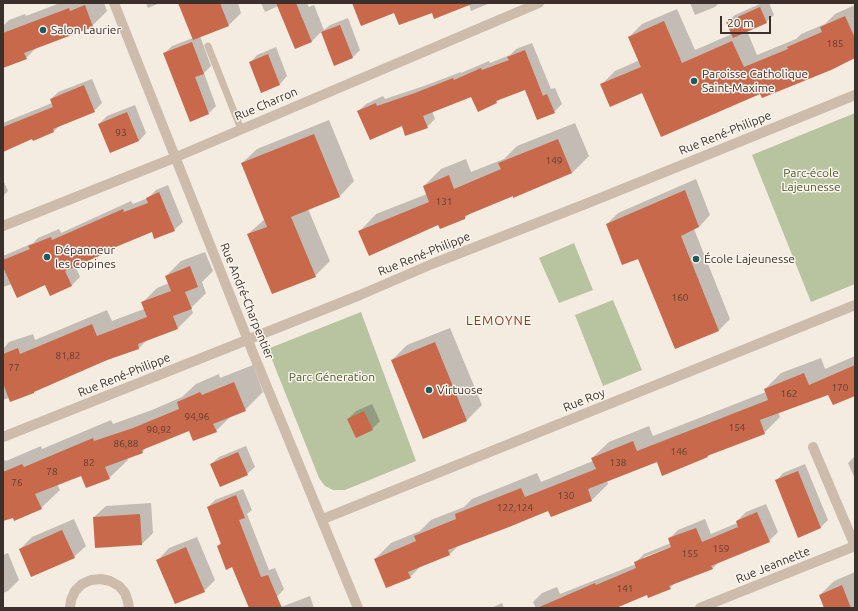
<!DOCTYPE html>
<html>
<head>
<meta charset="utf-8">
<style>
	body { margin:0 }
	#map { position:relative; width:858px; height:611px; overflow:hidden; background:#f4ebe1; font-family:Ubuntu,sans-serif }
	canvas { display:block }
	.frame { position:absolute; inset:0; border:4px solid #3b302b; pointer-events:none }
	.scale { position:absolute; left:720px; top:16px; width:51px; height:18px; box-sizing:border-box; border:2px solid #3b302b; border-top:0; padding-left:5px; font-size:12px; line-height:14px; white-space:nowrap; color:#3b302b; -webkit-text-stroke:3px #fbf5ee; paint-order:stroke }
</style>
</head>
<body>
<div id="map">
<canvas width="858" height="611"></canvas>
<div class="frame"></div>
<div class="scale">20 m</div>
</div>
<script>
const ctx = document.querySelector('canvas').getContext('2d');
ctx.lineJoin = 'round';
function fillPath(path, color) { ctx.fillStyle = color; ctx.fill(path, 'evenodd'); }
const poly = rows => new Path2D(rows.map(r => 'M' + r).join(''));
function trace(path, color, width, dash) { ctx.strokeStyle = color; ctx.lineWidth = width; ctx.lineCap = dash ? 'butt' : 'round'; ctx.setLineDash(dash || []); ctx.stroke(path); }
function drawText(font, color, halo, rows, align = 'center') {
  ctx.font = font + ' Ubuntu,sans-serif'; ctx.lineWidth = 3; ctx.setLineDash([]); ctx.textBaseline = 'middle'; ctx.strokeStyle = halo; ctx.fillStyle = color; for (const [text, x, y, turn = 0] of rows) {
    ctx.save(); ctx.translate(x, y); ctx.rotate((+turn || 0) * Math.PI / 180); ctx.textAlign = isNaN(turn) ? turn : align; if (halo) ctx.strokeText(text, 0, 0); ctx.fillText(text, 0, 0); ctx.restore();
  }
}
fillPath(poly([
	[855,113,855,284,811,302,752,155],
	[574,243,593,290,559,303,539,258],
	[613,300,642,370,603,386,575,315],
	[361,312,416,461,345,490,333,490,325,486,319,478,269,352,270,348]
]), '#b8c4a0');
fillPath(poly([
	[60,3,104,3,107,11,92,26,37,47,26,58,3,67,3,26,9,20,25,14,26,16],
	[146,3,160,3,148,8],
	[179,3,238,3,241,13,229,25,200,36,211,66,204,73,216,106,209,113,164,54,172,46,193,38],
	[261,3,307,3,309,7,314,5,324,30,330,25,348,18,360,50,353,57,335,64,322,31,311,42,278,6,265,12],
	[353,3,490,3,471,11,469,4,432,12,395,11],
	[690,3,719,3,715,7,695,15],
	[762,3,769,3,774,15,766,22,747,31,757,55,796,39,801,34,825,24,835,14,855,5,855,58,761,93,643,91,602,84,615,71,640,60,629,37,642,24,677,9,695,50,732,34,727,22,735,15],
	[532,43,551,89,555,88,562,104,554,112,525,89,500,99,496,102,472,96,432,111,435,119,427,127,402,125,358,111,366,104,383,96,385,99,424,86,461,72,461,73,489,61,490,63,510,55,516,49],
	[276,47,287,76,280,84,262,91,250,63,257,55],
	[92,79,102,103,94,111,61,124,54,131,34,140,33,138,3,151,3,123,52,103,51,99,58,92],
	[135,105,146,133,139,141,99,124,107,116],
	[329,120,354,181,340,196,308,209,330,261,315,276,248,234,265,219,242,163,257,149],
	[575,123,589,156,572,173,470,213,465,218,439,224,360,231,376,214,427,194,424,186,441,169,466,159,471,172,504,159,517,146],
	[696,179,710,215,699,227,694,229,730,319,719,330,676,348,638,258,607,224,618,213],
	[3,180,8,191,3,196],
	[168,185,183,222,174,230,152,231,110,248,106,252,75,265,80,277,71,286,12,284,3,287,3,256,33,243,38,238,59,229,61,233,131,201,133,204,148,198,156,190],
	[205,252,213,271,202,282,206,293,191,308,193,313,178,328,147,340,139,348,3,400,3,349,9,342,33,334,35,340,107,310,112,321,144,309,142,303,157,288,169,283,166,276,181,261],
	[450,328,482,405,467,420,424,438,392,360,407,345],
	[855,356,855,395,829,393,778,412,780,417,764,433,710,454,707,457,658,461,607,481,608,484,592,500,551,516,548,510,459,545,449,555,421,566,410,577,375,559,391,543,420,531,431,520,464,507,472,499,537,473,541,482,593,461,592,458,609,442,649,426,653,436,766,392,765,389,781,373,821,358,825,369],
	[253,365,263,392,245,410,231,416,216,431,189,430,147,447,142,452,127,458,128,460,109,478,81,474,57,484,60,490,41,508,3,520,3,461,5,460,6,461,41,446,42,449,111,420,113,424,152,410,182,397,196,384,219,374,220,378],
	[372,404,380,421,372,429,356,436,348,419,356,411],
	[246,446,255,467,247,474,211,464,219,457],
	[855,456,855,479,848,463],
	[805,464,828,520,820,528,776,481,783,473],
	[243,489,252,510,247,514,269,570,275,568,284,589,277,597,250,608,233,566,218,546,222,542,208,507,215,500],
	[151,503,153,533,142,544,94,517,106,506],
	[766,504,778,532,769,541,718,563,712,569,675,583,670,588,648,594,614,608,536,608,533,602,542,593,557,587,560,594,636,564,635,563,644,554,671,543,669,539,678,530,705,519,711,534,737,523,737,521,746,512],
	[676,545,676,547,644,559,644,557],
	[74,519,86,546,74,557,20,549,32,537],
	[197,537,215,580,204,591,158,560,169,548],
	[8,553,19,580,8,591,3,593,3,555],
	[855,572,855,608,825,608,820,595,834,581],
	[310,596,314,608,280,608,281,607],
	[502,603,504,608,491,608]
]), '#0003');
fillPath(poly([
	[178,3,220,3,229,26,193,40],
	[276,3,296,3,312,42,295,49],
	[352,3,472,3,472,4,434,19,432,13,399,25,394,13,361,26],
	[85,5,93,27,24,53,27,59,3,68,3,33,69,8,70,11],
	[760,7,767,23,733,38,726,22],
	[845,16,855,38,855,58,831,70,762,98,760,94,661,137,642,93,610,107,600,84,641,67,628,37,664,21,682,63,732,41,744,67,788,49,787,47,822,32,820,27],
	[340,25,353,58,334,66,321,32],
	[192,42,204,74,195,77,209,114,190,122,163,53],
	[525,50,543,96,547,94,555,113,537,120,525,90,496,101,497,103,478,112,471,97,423,116,428,128,405,136,402,126,370,140,357,111,376,103,377,106,415,93,453,78,454,80,481,68,482,70,509,60,507,57],
	[268,54,280,85,261,93,249,62],
	[84,85,95,112,53,129,54,132,33,141,32,139,3,152,3,127,53,107,50,99],
	[127,112,139,141,110,153,98,124],
	[314,134,340,197,291,217,316,277,272,294,247,234,267,227,241,163],
	[558,139,572,173,513,198,513,196,465,216,465,219,440,229,438,225,369,256,358,231,429,202,423,186,449,175,454,189,501,169,498,163],
	[685,190,699,227,681,236,719,331,675,349,638,259,622,265,606,224],
	[159,192,175,231,154,239,152,232,106,251,106,253,65,271,72,286,50,296,45,285,17,298,3,267,3,260,30,249,28,246,51,237,52,240,123,209,124,212,148,203,146,198],
	[190,266,198,287,185,292,192,309,173,316,178,329,138,344,139,349,107,360,34,392,34,393,10,402,3,383,3,354,18,348,20,354,92,324,97,336,147,317,141,302,171,291,165,276],
	[435,342,467,421,423,439,391,360],
	[855,365,855,396,833,405,828,395,760,420,765,434,707,456,708,457,662,476,657,462,588,489,592,501,551,517,548,511,509,527,448,550,450,555,408,572,411,578,386,588,374,559,416,541,414,536,456,519,455,514,521,488,525,497,596,469,591,458,633,441,637,451,768,400,764,389,804,373,809,385],
	[234,382,246,411,213,424,217,432,193,441,189,431,142,450,143,453,105,467,110,479,86,488,81,476,35,494,42,509,14,521,13,518,3,521,3,472,22,464,24,467,93,438,94,441,133,428,179,409,177,402,200,392,202,395],
	[364,411,373,430,356,438,347,419],
	[238,452,248,475,220,487,210,464],
	[798,471,821,528,798,538,775,480],
	[236,495,245,518,239,520,261,577,268,575,282,608,249,608,232,567,226,570,217,546,221,544,207,507],
	[757,512,770,542,711,566,713,569,669,586,671,589,648,598,647,595,616,608,537,608,595,583,596,585,636,568,634,562,671,547,668,538,696,528,702,542,738,527,736,521],
	[140,514,142,545,95,548,93,517],
	[62,530,75,558,31,577,19,549],
	[186,547,205,592,175,604,156,560],
	[842,585,851,608,824,608,819,595]
]), '#c8694b');
trace(poly([
	[208,46,241,129]
]), '#cdbbac', 7);
trace(poly([
	[114,3,253,353,358,608],
	[3,226,174,158,539,3],
	[3,437,360,295,432,264,588,203,855,95],
	[813,447,855,546],
	[323,519,855,305],
	[70,608,71,600,75,591,82,584,91,580,101,579,110,581,119,586,125,593,128,602,129,608],
	[700,608,855,546]
]), '#cdbbac', 10);
for (const [x, y, r, color] of [
	[43,30,4,"#1f5a5e"],
	[694,81,4,"#1f5a5e"],
	[47,257,4,"#1f5a5e"],
	[696,259,4,"#1f5a5e"],
	[429,390,4,"#1f5a5e"]
]) { const dot = new Path2D(); dot.arc(x, y, r, 0, 2 * Math.PI); ctx.fillStyle = color; ctx.fill(dot); trace(dot, '#fbf5ee', 1.5); }
drawText('10px', '#5e3e33', null, [
	["185",835,44],
	["93",121,133],
	["149",554,161],
	["131",444,202],
	["160",680,298],
	["81,82",68,356],
	["77",14,368],
	["170",840,388],
	["162",789,394],
	["94,96",197,417],
	["154",737,428],
	["90,92",159,430],
	["86,88",126,444],
	["146",679,452],
	["82",89,463],
	["138",618,463],
	["78",52,472],
	["76",17,483],
	["130",566,496],
	["122,124",515,508],
	["159",721,549],
	["155",690,554],
	["141",625,589]
]);
drawText('12px', '#3b302b', '#fbf5ee', [
	["Salon Laurier",51,30],
	["Paroisse Catholique",702,74],
	["Saint-Maxime",702,88],
	["Dépanneur",55,250],
	["les Copines",55,264],
	["École Lajeunesse",704,259],
	["Virtuose",437,390]
], 'left');
drawText('12px', '#3b302b', '#fbf5ee', [
	["Rue Charron",266,104,-23],
	["Rue René-Philippe",725,133,-22],
	["Rue René-Philippe",424,254,-22],
	["Rue André-Charpentier",247,301,68],
	["Rue René-Philippe",124,375,-22],
	["Rue Roy",584,400,-22],
	["Rue Jeannette",773,565,-22]
]);
drawText('12px', '#4a5a2e', '#fbf5ee', [
	["Parc-école",811,173],
	["Lajeunesse",811,187],
	["Parc Géneration",332,377]
]);
ctx.letterSpacing = '1px';
drawText('13px', '#8c3b22', '#fbf5ee', [
	["LEMOYNE",499,321]
]);
ctx.letterSpacing = '0px';
</script>
</body>
</html>
